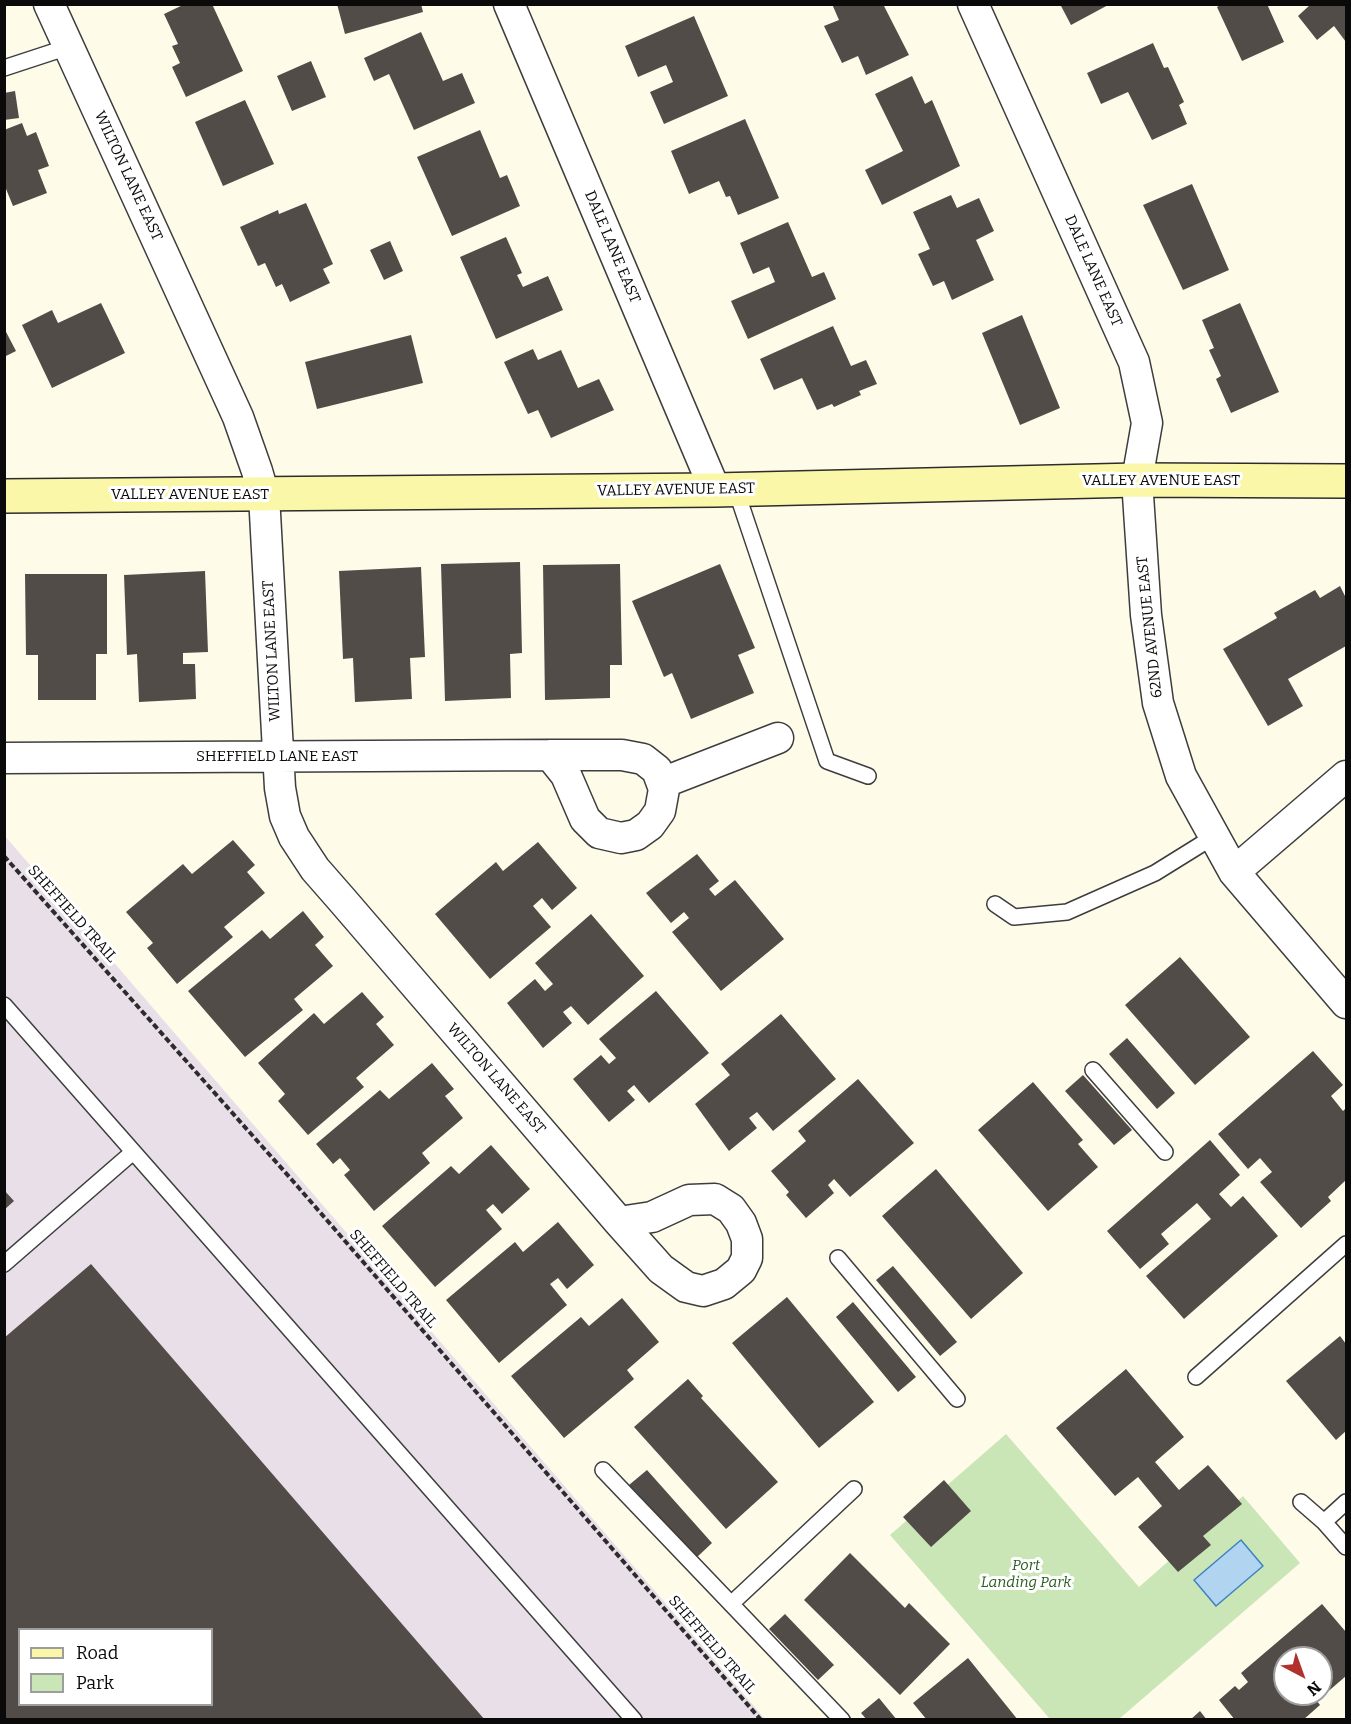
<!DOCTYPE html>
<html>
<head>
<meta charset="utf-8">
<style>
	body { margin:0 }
	#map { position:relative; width:1351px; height:1724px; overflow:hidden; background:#fefbe9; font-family:Bitter,serif }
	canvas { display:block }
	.frame { position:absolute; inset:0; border:6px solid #0a0a0a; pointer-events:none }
	.legend { position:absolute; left:18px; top:1628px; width:195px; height:78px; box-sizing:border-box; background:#fff; border:2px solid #9d9d9d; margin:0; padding:8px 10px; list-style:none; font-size:18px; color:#0a0a0a }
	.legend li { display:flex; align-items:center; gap:12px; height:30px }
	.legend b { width:30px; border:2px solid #9d9d9d }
	.north { position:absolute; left:1273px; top:1646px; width:60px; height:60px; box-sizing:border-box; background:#fff; border:2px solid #9d9d9d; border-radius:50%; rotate:139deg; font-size:16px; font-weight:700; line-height:24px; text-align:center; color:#0a0a0a }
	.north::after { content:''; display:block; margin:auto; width:21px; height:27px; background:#b0312d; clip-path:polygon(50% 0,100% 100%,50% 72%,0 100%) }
</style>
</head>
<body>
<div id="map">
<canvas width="1351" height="1724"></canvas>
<div class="frame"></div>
<ul class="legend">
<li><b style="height:8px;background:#faf7a8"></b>Road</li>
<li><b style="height:16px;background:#cae5b6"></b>Park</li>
</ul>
<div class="north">N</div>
</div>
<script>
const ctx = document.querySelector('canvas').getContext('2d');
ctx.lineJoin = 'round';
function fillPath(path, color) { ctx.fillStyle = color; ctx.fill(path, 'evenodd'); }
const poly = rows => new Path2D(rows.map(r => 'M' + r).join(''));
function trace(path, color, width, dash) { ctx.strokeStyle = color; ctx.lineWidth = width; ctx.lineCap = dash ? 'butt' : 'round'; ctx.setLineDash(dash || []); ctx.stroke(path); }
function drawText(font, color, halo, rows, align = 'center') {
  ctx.font = font + ' Bitter,serif'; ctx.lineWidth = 6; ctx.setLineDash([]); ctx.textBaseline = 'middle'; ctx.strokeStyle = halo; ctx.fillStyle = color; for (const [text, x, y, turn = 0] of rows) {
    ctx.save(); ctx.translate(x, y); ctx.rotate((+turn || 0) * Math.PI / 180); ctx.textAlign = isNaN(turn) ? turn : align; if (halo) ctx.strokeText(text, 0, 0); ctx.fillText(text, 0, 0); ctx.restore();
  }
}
fillPath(poly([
	[5,836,765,1719,5,1719],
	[20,1630,212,1630,212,1704,20,1704]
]), '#e9dfe9');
fillPath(poly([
	[1006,1434,1139,1587,1243,1496,1300,1563,1119,1719,1050,1719,890,1535]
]), '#cae5b6');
const water = poly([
	[1241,1540,1263,1566,1216,1606,1194,1580,1241,1540]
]);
fillPath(water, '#b1d4f1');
trace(water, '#3d83c3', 1.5);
fillPath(poly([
	[185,4,212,4,243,71,186,97,172,67,180,63,172,46,178,44,164,14],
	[337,4,421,4,423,12,345,34],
	[832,4,883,4,909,55,866,75,858,56,842,63,824,26,839,20],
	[1060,4,1110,4,1071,25],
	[1222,4,1267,4,1284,42,1242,61,1217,7],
	[1311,4,1346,4,1346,42,1334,26,1317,40,1298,16],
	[694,16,728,96,664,124,650,92,673,82,666,65,638,77,625,46],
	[421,32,443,81,462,73,475,103,414,130,389,74,374,81,364,58],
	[1153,43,1164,68,1168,67,1184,102,1179,105,1187,124,1152,140,1128,92,1101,104,1087,73],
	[311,61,326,97,292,111,277,76],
	[912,76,925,104,932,100,960,166,882,205,865,170,903,151,875,94],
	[15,91,19,118,4,120,4,93],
	[245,100,274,164,223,186,195,122],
	[745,119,779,198,738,215,730,196,726,197,719,181,689,194,671,151],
	[22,123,27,136,36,132,49,166,38,170,47,193,13,206,4,184,4,130],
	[480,130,500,178,507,175,520,206,452,236,417,157],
	[1192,184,1229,270,1183,290,1143,205],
	[951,195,957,208,979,198,994,231,976,240,994,280,952,300,944,281,933,286,918,254,930,249,913,212],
	[306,203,333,264,323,269,330,283,290,302,282,284,276,287,265,263,258,266,240,227,278,210,279,214],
	[788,222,812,277,824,272,836,299,748,339,731,301,775,282,769,267,753,274,740,243],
	[506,237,522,273,517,275,523,287,548,276,563,310,496,339,460,257],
	[390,241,403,271,384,280,370,250],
	[101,303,125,353,52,388,22,325,52,310,58,323],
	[1240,303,1279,392,1231,413,1216,379,1221,376,1209,350,1214,348,1202,320],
	[1022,315,1060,408,1020,425,982,333],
	[833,326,851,366,866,360,877,384,859,391,861,395,834,407,832,404,817,410,802,378,774,390,760,359],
	[4,328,16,351,4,357],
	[411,335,423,383,317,409,305,362],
	[533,349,538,360,561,350,578,388,599,379,614,410,551,438,538,410,528,414,504,362],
	[520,562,522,653,510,654,511,698,445,701,441,564],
	[620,564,622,665,610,665,610,698,545,700,543,565],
	[720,564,755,648,738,655,754,693,691,719,672,673,664,677,632,601],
	[421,567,425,657,410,658,412,699,355,702,353,658,343,659,339,571],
	[205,571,208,652,183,653,183,664,195,664,196,699,139,702,137,654,127,655,124,575],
	[25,574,107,574,107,654,96,654,96,700,38,700,38,655,26,655],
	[1340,586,1346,598,1346,646,1288,679,1303,706,1268,726,1223,649,1277,618,1274,613,1315,590,1320,598],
	[233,840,255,865,247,872,265,893,224,927,233,937,177,984,147,948,153,943,126,912,183,864,192,874],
	[538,842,577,888,552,910,542,898,533,906,551,927,490,979,435,914,496,862,503,871],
	[697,854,719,881,709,889,715,896,735,880,784,939,721,991,672,932,689,918,684,912,671,923,646,893],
	[303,911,324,937,315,945,333,966,294,999,303,1010,245,1057,188,991,262,930,270,939],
	[591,914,644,976,588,1025,571,1006,563,1012,572,1023,543,1048,507,1003,535,979,545,991,553,984,535,963],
	[1180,957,1250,1037,1195,1085,1125,1005],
	[656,991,709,1053,649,1103,634,1085,627,1091,635,1100,609,1122,573,1079,601,1055,609,1064,616,1058,599,1039],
	[362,992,384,1017,376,1024,394,1045,356,1078,364,1087,308,1135,278,1101,285,1094,258,1063,314,1013,324,1024],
	[781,1014,836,1079,773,1131,757,1112,749,1118,757,1128,729,1151,695,1104,730,1075,721,1064],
	[1127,1038,1175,1093,1157,1109,1109,1054],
	[1313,1051,1343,1085,1331,1096,1343,1111,1346,1108,1346,1180,1328,1197,1331,1201,1301,1228,1260,1182,1272,1172,1260,1158,1248,1169,1218,1134],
	[432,1063,454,1089,445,1096,463,1118,422,1153,430,1163,374,1211,344,1175,350,1170,340,1158,333,1164,316,1144,380,1090,389,1099],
	[1083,1075,1132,1130,1114,1145,1065,1091],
	[858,1079,914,1143,850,1197,834,1179,828,1185,834,1193,806,1218,786,1195,789,1192,771,1171,806,1141,798,1131],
	[1033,1082,1083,1140,1078,1144,1098,1167,1048,1211,978,1130],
	[1210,1140,1240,1175,1219,1194,1231,1207,1243,1196,1278,1236,1184,1319,1146,1276,1211,1219,1197,1203,1161,1234,1169,1244,1140,1269,1107,1231],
	[491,1145,530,1189,502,1214,493,1204,486,1210,502,1229,435,1287,382,1226,451,1166,459,1174],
	[936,1169,1023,1273,971,1319,882,1216],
	[4,1190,14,1201,4,1210],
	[558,1222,594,1265,567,1289,558,1278,550,1284,567,1305,499,1363,446,1300,515,1242,523,1252],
	[91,1264,485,1720,4,1720,4,1338],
	[20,1630,212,1630,212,1704,20,1704],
	[893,1266,957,1342,940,1356,876,1280],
	[787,1297,874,1402,819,1448,732,1343],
	[622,1298,659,1342,627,1370,634,1379,564,1438,511,1376,581,1317,589,1326],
	[853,1302,916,1377,898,1392,836,1317],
	[1340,1336,1346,1344,1346,1431,1336,1440,1286,1381],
	[1126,1369,1184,1437,1155,1462,1179,1490,1208,1465,1242,1504,1203,1536,1211,1545,1178,1572,1138,1527,1162,1506,1138,1477,1115,1496,1056,1428],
	[688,1379,703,1396,701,1398,778,1482,726,1529,634,1427],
	[647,1470,712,1543,695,1559,629,1485],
	[944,1480,971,1511,931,1547,903,1517],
	[850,1553,905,1608,909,1603,950,1644,900,1695,804,1600],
	[1322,1604,1346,1632,1346,1676,1317,1701,1320,1705,1303,1720,1235,1720,1219,1700,1235,1686,1239,1690,1248,1682,1241,1673],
	[1285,1658,1321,1658,1321,1694,1285,1694],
	[785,1614,834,1665,818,1680,769,1629],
	[968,1658,1018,1720,927,1720,913,1703],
	[879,1698,897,1720,867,1720,861,1713],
	[1200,1711,1207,1720,1190,1720]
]), '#524c48');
const lane = poly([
	[4,68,68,47],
	[736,490,827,761,868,776],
	[995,904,1014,917,1067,912,1155,873,1213,837],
	[4,1005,634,1720],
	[1093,1070,1165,1152],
	[838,1258,957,1399],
	[4,1264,133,1152],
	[1196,1377,1346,1244],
	[603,1470,842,1720],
	[1301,1502,1324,1522,1346,1547],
	[1324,1522,1346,1502],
	[731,1604,854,1489]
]);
const street = poly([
	[49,4,238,417,257,471,264,495,280,788,285,816,294,837,315,869,343,901,619,1222,661,1269,686,1287,703,1291,724,1284,741,1270,747,1258,747,1239,741,1223,731,1209,715,1199,689,1200,652,1217,619,1222],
	[509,4,715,490],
	[973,4,1134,362,1147,423,1137,480,1146,615,1158,703,1181,776,1234,872,1346,1003],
	[4,758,550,755,622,755,643,759,657,770,664,789,660,811,650,825,636,835,621,838,599,833,585,819,566,775,550,755],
	[662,783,778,738],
	[1234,872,1346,776]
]);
const secondary = poly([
	[4,496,715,490,1137,480,1346,481]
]);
trace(lane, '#3d3d3d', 18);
trace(street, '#3d3d3d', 33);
trace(secondary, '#2c2c2c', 36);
trace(poly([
	[4,856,292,1180,761,1720]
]), '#2c2c2c', 4, [6, 3]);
trace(lane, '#fff', 15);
trace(street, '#fff', 30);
trace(secondary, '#faf7a8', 33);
drawText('15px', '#0a0a0a', '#fff', [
	["WILTON LANE EAST",128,176,65],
	["DALE LANE EAST",612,247,67],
	["DALE LANE EAST",1093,271,66],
	["VALLEY AVENUE EAST",1161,481],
	["VALLEY AVENUE EAST",676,490,-1],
	["VALLEY AVENUE EAST",190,495],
	["62ND AVENUE EAST",1150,627,-96],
	["WILTON LANE EAST",272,651,-93],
	["SHEFFIELD LANE EAST",277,757],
	["SHEFFIELD TRAIL",72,914,48],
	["WILTON LANE EAST",496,1079,49],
	["SHEFFIELD TRAIL",393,1279,49],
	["SHEFFIELD TRAIL",712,1645,49]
]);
drawText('italic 15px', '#285d20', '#fff', [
	["Port",1026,1566],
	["Landing Park",1026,1583]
]);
</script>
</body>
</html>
